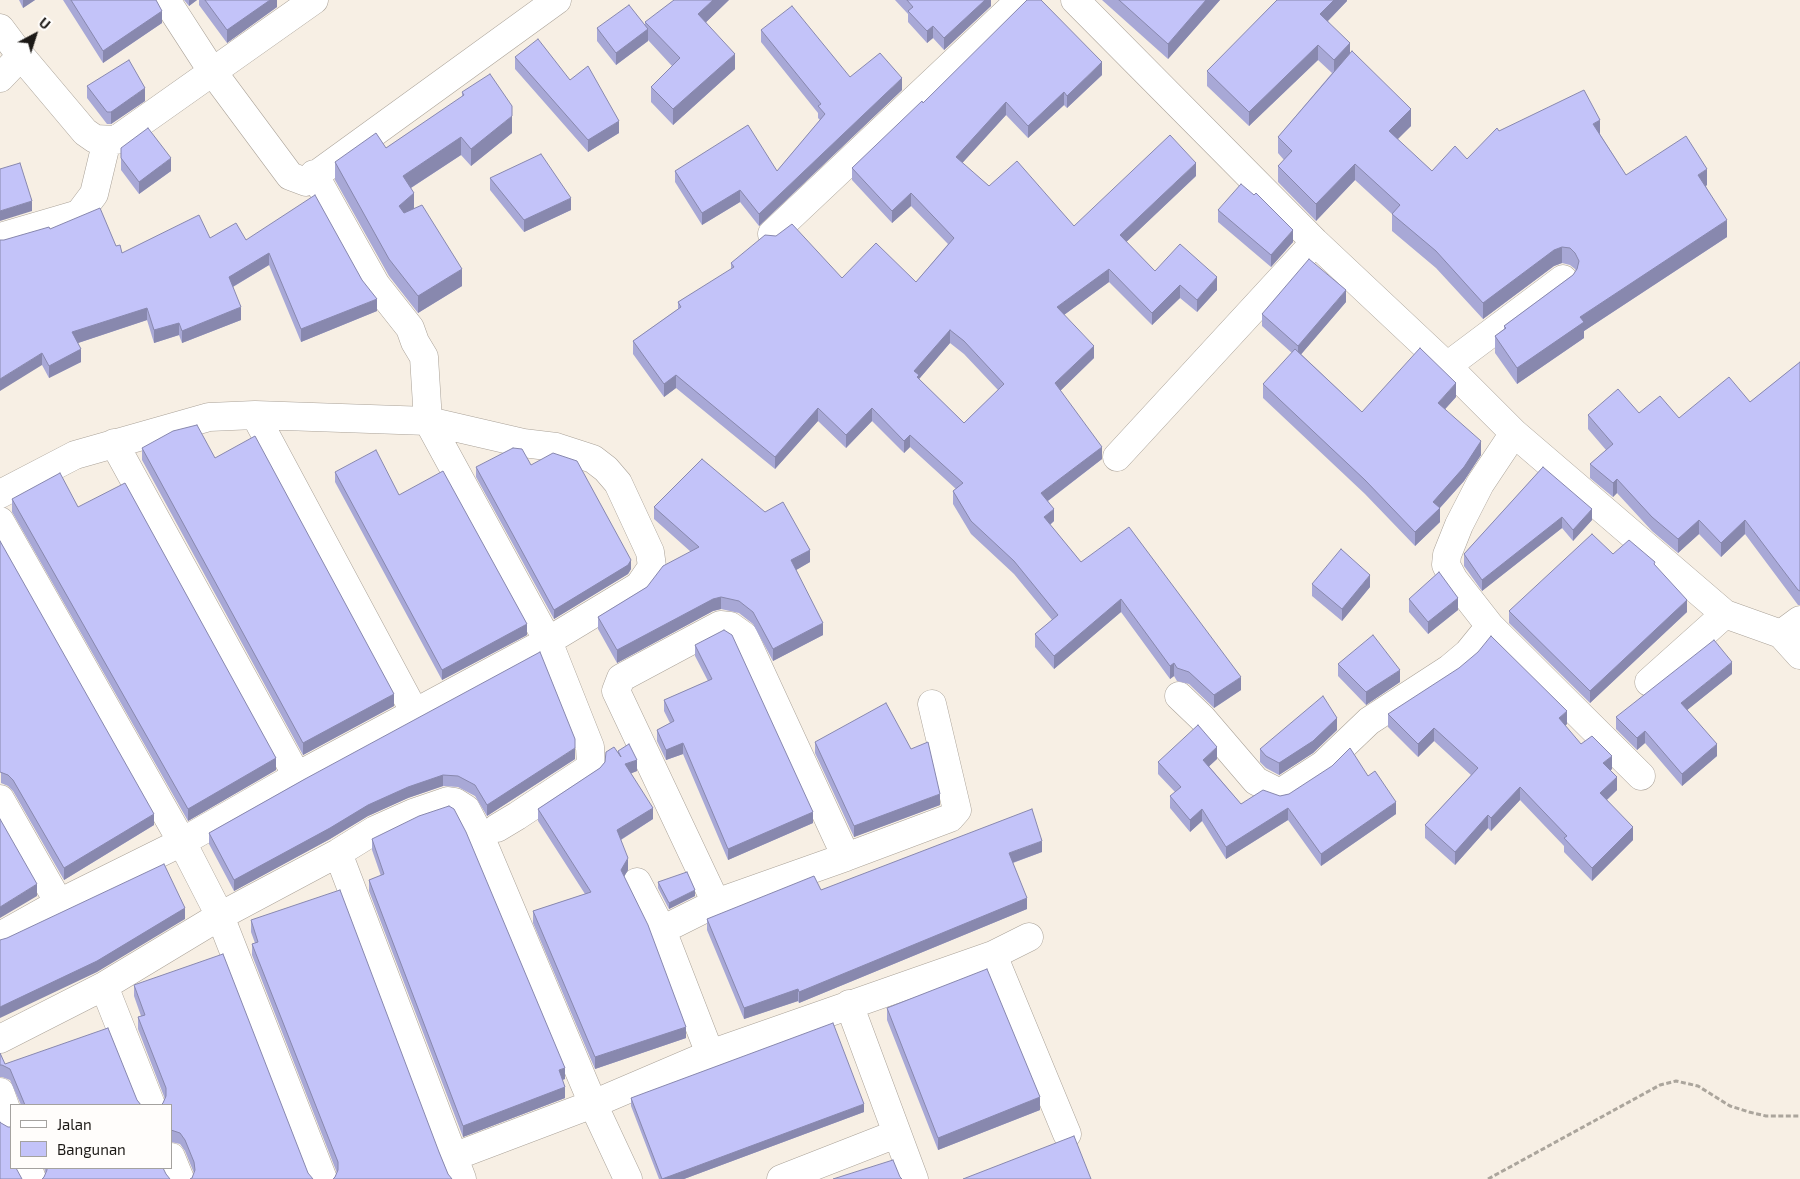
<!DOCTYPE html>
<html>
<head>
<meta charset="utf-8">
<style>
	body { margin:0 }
	#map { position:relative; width:1800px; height:1179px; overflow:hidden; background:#f7efe4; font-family:"Exo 2",sans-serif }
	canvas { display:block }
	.legend { position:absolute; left:10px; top:1104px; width:162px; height:65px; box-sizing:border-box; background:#fffdfb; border:1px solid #a4a29f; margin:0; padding:6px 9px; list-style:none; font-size:15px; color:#1c1916 }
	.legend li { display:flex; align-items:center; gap:10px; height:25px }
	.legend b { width:25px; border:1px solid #a4a29f }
	.north { position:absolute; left:10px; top:10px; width:50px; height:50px; -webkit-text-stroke:4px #fffdfb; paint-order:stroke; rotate:40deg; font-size:14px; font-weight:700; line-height:20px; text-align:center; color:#1c1916 }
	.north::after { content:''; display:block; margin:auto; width:18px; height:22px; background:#1c1916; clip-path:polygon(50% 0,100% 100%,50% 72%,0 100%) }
</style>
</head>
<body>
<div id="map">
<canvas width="1800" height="1179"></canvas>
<ul class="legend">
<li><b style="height:6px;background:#fff"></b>Jalan</li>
<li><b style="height:14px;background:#c3c3f9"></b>Bangunan</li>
</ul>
<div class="north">U</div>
</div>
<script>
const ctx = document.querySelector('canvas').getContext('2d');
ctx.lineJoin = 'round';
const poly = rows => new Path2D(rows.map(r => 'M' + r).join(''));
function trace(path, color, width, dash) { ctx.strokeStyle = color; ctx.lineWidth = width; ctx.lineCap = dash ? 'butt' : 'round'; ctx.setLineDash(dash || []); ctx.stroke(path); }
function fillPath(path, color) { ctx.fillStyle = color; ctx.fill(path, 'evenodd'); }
const minor = poly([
	[166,0,212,71,290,176,306,182,557,0],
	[1075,0,1315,242,1447,366,1514,433,1725,614,1781,634,1800,655],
	[0,28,21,56,85,132,95,139,116,140,314,0],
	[0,78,21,56],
	[314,174,376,285,410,328,415,342,424,357,428,421,548,641,590,747,591,767,517,816,497,828],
	[772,234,1020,0],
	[0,237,79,214,94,194,107,140],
	[1447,366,1563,279],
	[255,415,415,713],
	[1514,433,1480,484,1459,525,1447,555,1446,565,1454,580,1490,626,1641,776],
	[114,443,297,776],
	[1117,457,1315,242],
	[0,494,75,455,209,417,255,415,428,421,523,443,556,447,593,459,606,469,618,483,650,552,652,567,639,586,548,641,297,776,182,842,59,903,0,936],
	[0,521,182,842,220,916,323,1179],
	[1781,634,1800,620],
	[1649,682,1725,614],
	[1179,696,1202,718,1256,781,1280,793,1323,765,1369,721,1449,669,1468,653,1490,626],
	[0,799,59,903],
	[338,853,462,1179],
	[846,857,950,818,957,810,932,704],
	[637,882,662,930,710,1054],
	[662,930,716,903,846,857,744,636,730,626,720,625,621,678,616,691,716,903],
	[993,955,1067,1134],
	[104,986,151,1105],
	[849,1004,914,1179],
	[0,1039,104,986,220,916,338,853,375,830,413,813,448,801,455,802,466,809,480,836,593,1104,628,1179],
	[0,1092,11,1123],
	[171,1157,180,1179],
	[453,1157,593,1104,710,1054,993,955,1029,937],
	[28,1168,32,1179],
	[781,1179,896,1134]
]);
trace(minor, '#aaa298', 29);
trace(poly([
	[1488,1179,1660,1085,1676,1081,1698,1086,1730,1106,1749,1112,1766,1116,1800,1116]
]), '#aba59c', 3, [5, 2.5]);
trace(minor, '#fff', 28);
fillPath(poly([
	[19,0,35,0,23,8],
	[63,0,156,0,162,23,103,63],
	[184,0,197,0,189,6],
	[199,0,277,0,277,7,227,43,199,5],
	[729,0,706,22,735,69,673,125,651,102,651,87,672,66,648,40,648,41,616,65,597,41,597,28,645,26,645,22],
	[895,0,991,0,991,6,944,50,933,38,927,43,908,22,908,14],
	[1102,0,1220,0,1168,59],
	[1347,0,1347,1,1328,21,1350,53,1411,126,1397,139,1432,171,1467,159,1499,131,1600,134,1626,175,1707,185,1706,186,1727,237,1584,331,1584,338,1517,384,1495,353,1495,336,1504,329,1504,326,1573,275,1576,271,1575,269,1570,265,1562,263,1554,266,1483,319,1436,268,1392,231,1392,214,1355,180,1316,221,1278,182,1278,166,1284,160,1278,153,1278,137,1332,73,1318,60,1249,126,1207,86,1207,71],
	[761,30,850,77,902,90,759,226,740,202,702,225,675,182,675,171,777,171,820,120,818,118,818,113,761,42],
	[515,57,570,80,619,133,588,152,515,69],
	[1102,75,1067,108,1064,105,1028,138,1006,115,962,163,989,186,1074,226,1196,176,1126,242,1155,271,1217,290,1197,312,1180,298,1152,325,1109,282,1064,315,1094,358,1060,391,1102,459,1048,501,1054,521,1050,525,1081,562,1241,690,1214,708,1189,684,1177,681,1174,676,1170,679,1121,612,1054,669,1035,647,1035,634,1052,620,1014,574,971,534,953,504,953,491,956,489,910,447,904,453,872,421,846,448,818,421,775,469,676,388,664,397,633,354,633,341,678,309,678,302,731,270,731,263,842,278,916,282,948,244,911,206,892,223,852,180,852,168,923,103],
	[950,343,964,354,998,390,964,423,919,379],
	[87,86,145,101,111,124,107,124,87,98],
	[462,92,512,133,471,166,461,155,411,188,414,208,462,286,418,313,389,276,335,180,335,162,386,148,462,97],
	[121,148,171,171,139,194,121,170],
	[490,178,571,210,524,232,490,190],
	[1218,210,1293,242,1271,267,1218,222],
	[50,229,116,246,122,253,210,238,246,240,377,311,301,342,269,265,233,287,241,320,182,343,179,335,154,343,147,320,78,343,81,362,49,378,42,365,4,240],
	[1346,302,1301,354,1362,412,1456,397,1445,409,1481,455,1464,481,1440,508,1440,522,1415,546,1365,494,1263,398,1263,384,1292,353,1262,326,1262,314],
	[1800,362,1800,605,1798,605,1745,534,1721,557,1699,534,1678,553,1652,531,1617,493,1613,497,1590,478,1590,464,1606,450,1588,429,1588,415,1639,413,1679,418,1750,402],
	[142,448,215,458,394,706,303,755,142,460],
	[531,465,631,569,628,574,554,619,476,477,476,467],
	[1543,467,1592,520,1573,541,1562,528,1482,591,1464,566,1464,554],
	[335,472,399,495,527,635,442,680,335,482],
	[12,499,78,507,276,770,188,821,12,512],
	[654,507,810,562,796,570,823,635,773,661,753,624,739,613,721,609,713,611,617,663,598,629,598,617,647,587,691,552,654,519],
	[0,541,154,825,64,880,13,791,8,786,1,783],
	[1613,554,1655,565,1687,612,1590,703,1509,623,1509,611],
	[1312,584,1370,587,1342,621,1312,596],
	[1409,599,1458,610,1428,634,1409,612],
	[695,645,813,823,728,860,683,754,666,760,657,741,657,730,670,723,664,711,664,700,708,681,695,656],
	[1338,664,1400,682,1366,705,1338,676],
	[1732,674,1687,710,1717,756,1682,786,1645,743,1637,750,1616,729,1616,717],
	[1388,714,1567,724,1565,726,1581,744,1612,769,1610,771,1617,790,1607,800,1633,840,1592,881,1564,852,1564,846,1520,800,1491,831,1488,828,1455,865,1425,838,1425,825,1471,775,1434,741,1418,757,1388,727],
	[1337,730,1313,753,1279,775,1266,768,1260,762,1260,749],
	[815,742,940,805,854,837,815,753],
	[618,751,637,771,631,773,653,819,621,840,628,870,624,876,686,1038,595,1069,533,923,533,911,585,894,538,821,538,809,600,768,605,762,618,752],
	[575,759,487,816,475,796,458,787,443,786,408,798,368,816,330,839,234,891,209,844,209,833,305,779],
	[1217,759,1209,766,1241,804,1280,796,1368,776,1396,814,1321,866,1288,820,1226,859,1202,821,1190,832,1170,808,1170,796,1175,792,1158,774,1158,762],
	[372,839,565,1079,562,1080,565,1098,463,1137,369,891,369,880,381,876,372,850],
	[1042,852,1013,863,1027,909,799,1003,798,1001,744,1019,707,930,707,919,821,890],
	[658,882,695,896,669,909,658,888],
	[251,920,439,1152,448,1174,335,1177,337,1173,252,955,252,944,255,943,251,932],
	[134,985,308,1173,192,1178,194,1173,185,1151,180,1144,171,1142,171,1105,163,1103,165,1099,138,1029,138,1017,141,1016,134,996],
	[887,1008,1040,1110,938,1150,887,1020],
	[0,1053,5,1064,137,1100,141,1105,21,1105,10,1080,2,1077,0,1077],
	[631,1098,864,1112,684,1179,659,1179,631,1106],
	[44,1168,163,1168,44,1177,46,1174]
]), '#a8a8d6');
fillPath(poly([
	[23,0,35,0,23,8],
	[189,0,197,0,189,6],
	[270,0,277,0,277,7,227,43,227,30],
	[713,0,729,0,698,30,698,14],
	[985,0,991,0,991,6,944,50,944,38],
	[1206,0,1220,0,1168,59,1168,44],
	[1334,0,1347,0,1347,1,1320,29,1320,14],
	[162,11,162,23,103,63,103,51],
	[933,26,933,38,927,43,927,31],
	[648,29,648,41,616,65,616,53],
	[1350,43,1350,58,1334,75,1334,60],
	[1318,45,1318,60,1249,126,1249,112],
	[735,54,735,69,673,125,673,109],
	[1102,62,1102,75,1067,108,1067,96],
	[902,78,902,90,759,226,759,214],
	[145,88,145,101,111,124,111,112],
	[1064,92,1064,105,1028,138,1028,126],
	[1006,102,1006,115,956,170,956,157],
	[1411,109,1411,126,1389,148,1389,131],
	[512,116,512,133,471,166,471,149],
	[1600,120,1600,136,1593,124],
	[619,121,619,133,588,152,588,140],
	[461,137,461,155,403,193,403,176],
	[171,158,171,171,139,194,139,182],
	[1196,163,1196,176,1120,248,1120,235],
	[1355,164,1355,180,1316,221,1316,204],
	[1707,169,1707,185,1698,191,1698,175],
	[740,190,740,202,702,225,702,213],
	[414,193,414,211,399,223,399,206],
	[911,193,911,206,892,223,892,211],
	[571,198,571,210,524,232,524,220],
	[32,201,32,211,0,221,0,211],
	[1727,220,1727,237,1584,331,1584,338,1517,384,1517,368,1580,317],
	[1293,230,1293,242,1271,267,1271,255],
	[1562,247,1562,263,1554,266,1483,319,1483,303,1554,250],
	[269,253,269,265,229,289,229,277],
	[462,269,462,286,418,313,418,296],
	[1109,269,1109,282,1057,320,1057,307],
	[1217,277,1217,290,1197,312,1197,300],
	[1180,285,1180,298,1152,325,1152,313],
	[1346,290,1346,302,1298,358,1298,346],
	[377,299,377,311,301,342,301,329],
	[241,307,241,320,182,343,182,331],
	[147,308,147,320,72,345,72,332],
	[179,323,179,335,154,343,154,330],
	[950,330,950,343,919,379,919,388,914,371],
	[1094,346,1094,358,1055,396,1055,383],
	[81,349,81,362,49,378,49,366],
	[42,353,42,365,0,391,0,379],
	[676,375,676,388,664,397,664,384],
	[1456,383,1456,397,1438,417,1438,403],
	[818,408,818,421,775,469,775,457],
	[872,408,872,421,846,448,846,435],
	[910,435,910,447,904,453,904,441],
	[1481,441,1481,455,1464,481,1437,511,1440,508,1440,522,1415,546,1415,532,1433,502],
	[1102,447,1102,459,1041,506,1041,493],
	[1617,479,1617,493,1613,497,1613,483],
	[1054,509,1054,521,1044,530,1044,517],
	[1592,509,1592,520,1573,541,1573,530],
	[1562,517,1562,528,1482,591,1482,580],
	[1699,520,1699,534,1678,553,1678,539],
	[1745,520,1745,534,1721,557,1721,543],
	[810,550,810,562,791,573,791,560],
	[631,560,631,569,628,574,554,619,554,610],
	[1370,575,1370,587,1342,621,1342,609],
	[721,597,721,609,713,611,617,663,617,650,713,599],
	[1458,598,1458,610,1428,634,1428,622],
	[1121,599,1121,612,1054,669,1054,656],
	[1687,600,1687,612,1590,703,1590,691],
	[823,623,823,635,773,661,773,649],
	[527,624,527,635,442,680,442,670],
	[1732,662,1732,674,1681,715,1681,703],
	[1174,663,1174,676,1170,679,1170,666],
	[1400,670,1400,682,1366,705,1366,692],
	[1241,677,1241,690,1214,708,1214,695],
	[394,694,394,706,303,755,303,743],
	[1567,711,1567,724,1559,731,1559,718],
	[1337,718,1337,730,1313,753,1279,775,1279,763],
	[1434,728,1434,741,1418,757,1418,744],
	[1645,731,1645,743,1637,750,1637,738],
	[683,743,683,754,666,760,666,750],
	[1717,744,1717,756,1682,786,1682,774],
	[1217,747,1217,759,1203,772,1203,760],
	[575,748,575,759,487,816,487,805],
	[1612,756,1612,769,1603,776,1603,763],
	[276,758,276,770,188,821,188,809],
	[637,760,637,771,625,776,625,764],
	[443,775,443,786,408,798,368,816,330,839,234,891,234,880,368,805,408,787],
	[1617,777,1617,790,1600,806,1600,793],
	[1520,787,1520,800,1491,831,1491,818],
	[940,794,940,805,854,837,854,826],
	[1396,802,1396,814,1321,866,1321,854],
	[653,808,653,819,617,842,617,830],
	[1288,808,1288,820,1226,859,1226,847],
	[1202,809,1202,821,1190,832,1190,820],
	[813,812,813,823,728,860,728,849],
	[154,814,154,825,64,880,64,868],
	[1488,815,1488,828,1455,865,1455,852],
	[1633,827,1633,840,1592,881,1592,868],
	[1042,841,1042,852,1009,864,1009,853],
	[628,858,628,870,621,882,621,870],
	[37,884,37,896,0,918,0,907],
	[695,890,695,896,669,909,669,903],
	[1027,898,1027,909,799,1003,799,992],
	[185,908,185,919,97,972,0,1018,0,1007],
	[798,989,798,1001,744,1019,744,1008],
	[686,1027,686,1038,595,1069,595,1057],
	[565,1068,565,1079,559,1081,559,1070],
	[565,1087,565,1098,463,1137,463,1126],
	[1040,1097,1040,1110,938,1150,938,1138],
	[864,1104,864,1112,684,1179,662,1179]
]), '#8888ae');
const building = poly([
	[71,0,156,0,162,11,103,51,71,0],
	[205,0,270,0,227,30,205,0],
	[674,0,713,0,698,14,735,54,673,109,651,87,680,58,645,22,674,0],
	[907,0,985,0,944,38,933,26,927,31,908,11,913,7,907,0],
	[1027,0,1041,0,1102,62,1067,96,1064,92,1028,126,1006,102,956,157,989,186,1017,161,1074,226,1170,135,1196,163,1120,235,1155,271,1180,244,1217,277,1197,300,1180,285,1152,313,1109,269,1057,307,1094,346,1055,383,1102,447,1041,493,1054,509,1044,517,1081,562,1129,527,1241,677,1214,695,1189,672,1177,668,1174,663,1170,666,1121,599,1054,656,1035,634,1058,615,1014,561,971,521,953,491,963,483,910,435,904,441,872,408,846,435,818,408,775,457,676,375,664,384,633,341,681,307,678,302,734,267,731,263,765,235,776,236,792,224,842,278,876,243,916,282,954,238,911,193,892,211,852,168,922,101,923,103,1027,0],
	[950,330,964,341,1004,384,964,423,917,377,919,375,914,371,950,330],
	[1119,0,1206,0,1168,44,1119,0],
	[1277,0,1334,0,1320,14,1350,43,1334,60,1318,45,1249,112,1207,71,1277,0],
	[629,5,648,29,616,53,597,28,629,5],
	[792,6,850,77,880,53,902,78,759,214,740,190,702,213,675,171,748,125,777,171,825,114,818,106,821,104,761,30,792,6],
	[538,39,570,80,588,66,619,121,588,140,515,57,538,39],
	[1352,51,1411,109,1389,131,1432,171,1455,146,1467,159,1497,128,1499,131,1584,90,1600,120,1593,124,1626,175,1686,136,1707,169,1698,175,1727,220,1580,317,1584,322,1517,368,1495,336,1506,328,1504,326,1573,275,1577,269,1579,261,1575,253,1570,248,1562,247,1554,250,1483,303,1436,251,1392,214,1400,205,1355,164,1316,204,1278,166,1292,151,1278,137,1352,51],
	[129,60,145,88,111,112,107,112,87,86,129,60],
	[490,74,512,106,512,116,471,149,461,137,403,176,414,193,399,206,404,213,422,205,462,269,418,296,389,259,335,162,376,133,386,148,464,95,462,92,490,74],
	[148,128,171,158,139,182,121,158,121,148,148,128],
	[541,154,571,198,524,220,490,178,541,154],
	[20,163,32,201,0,211,0,169,20,163],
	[1241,184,1254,195,1256,193,1293,230,1271,255,1218,210,1241,184],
	[315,195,362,280,377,299,301,329,269,253,229,277,241,307,182,331,179,323,154,330,147,308,72,332,81,349,49,366,42,353,0,379,0,240,4,240,49,227,50,229,100,208,116,246,120,245,122,253,199,215,210,238,236,223,246,240,315,195],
	[1309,259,1346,290,1298,346,1262,314,1309,259],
	[1420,348,1456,383,1438,403,1481,441,1464,467,1433,502,1440,508,1415,532,1365,480,1263,384,1295,349,1362,412,1420,348],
	[1800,362,1800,591,1798,590,1745,520,1721,543,1699,520,1678,539,1652,517,1617,479,1613,483,1590,464,1613,444,1588,415,1618,389,1639,413,1660,396,1679,418,1729,377,1750,402,1800,362],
	[197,425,215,458,255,436,394,694,303,743,142,448,173,431,197,425],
	[513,448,522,449,531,465,553,453,577,461,631,560,628,565,554,610,476,467,513,448],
	[376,450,399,495,443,471,527,624,442,670,335,472,376,450],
	[702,459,765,512,783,502,810,550,791,560,823,623,773,649,753,612,739,601,721,597,713,599,617,650,598,617,647,587,663,566,699,547,654,507,702,459],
	[1543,467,1592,509,1573,530,1562,517,1482,580,1464,554,1543,467],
	[60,473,78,507,125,483,276,758,188,809,12,499,60,473],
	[1592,534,1613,554,1629,540,1655,562,1654,564,1687,600,1590,691,1509,611,1592,534],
	[0,541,154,814,64,868,13,780,8,775,0,772,0,541],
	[1341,549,1370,575,1342,609,1312,584,1341,549],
	[1439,572,1458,598,1428,622,1409,599,1439,572],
	[724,630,732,635,813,812,728,849,683,743,666,750,657,730,674,721,664,700,712,679,695,645,724,630],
	[1373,635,1400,670,1366,692,1338,664,1373,635],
	[1491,636,1567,711,1559,718,1581,744,1592,736,1612,756,1603,763,1617,777,1600,793,1633,827,1592,868,1564,838,1567,836,1520,787,1491,818,1488,815,1455,852,1425,825,1478,768,1434,728,1418,744,1388,714,1459,668,1478,652,1491,636],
	[1714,640,1732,662,1681,703,1717,744,1682,774,1645,731,1637,738,1616,717,1714,640],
	[540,652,575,739,575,748,487,805,475,785,458,776,443,775,408,787,368,805,330,828,234,880,209,833,305,779,540,652],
	[1323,696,1337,718,1313,741,1279,763,1266,756,1260,749,1323,696],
	[886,703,911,749,928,742,940,794,854,826,815,742,886,703],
	[1198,725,1217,747,1203,760,1241,804,1263,790,1280,796,1289,794,1332,766,1350,748,1368,776,1375,771,1396,802,1321,854,1288,808,1226,847,1202,809,1190,820,1170,796,1181,787,1158,762,1198,725],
	[629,744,637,760,625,764,653,808,617,830,628,858,621,870,648,925,686,1027,595,1057,533,911,591,892,538,809,600,768,605,762,606,752,614,747,621,757,618,751,629,744],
	[449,806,454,809,466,832,565,1068,559,1070,565,1087,463,1126,369,880,384,874,372,839,419,816,449,806],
	[1032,809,1042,841,1009,853,1027,898,799,992,798,989,744,1008,707,919,814,876,821,890,1032,809],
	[0,819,37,884,0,907,0,819],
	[164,864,185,908,97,961,0,1007,0,940,7,938,164,864],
	[687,872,695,890,669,903,658,882,687,872],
	[340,890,439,1152,448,1174,452,1179,333,1179,335,1177,338,1170,338,1162,252,944,258,942,251,920,340,890],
	[223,954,308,1173,313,1179,190,1179,192,1178,195,1170,194,1162,185,1140,180,1133,171,1130,171,1105,161,1105,163,1103,166,1096,166,1088,138,1017,145,1015,134,985,223,954],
	[987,969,1040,1097,938,1138,887,1008,987,969],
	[833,1023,864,1104,662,1179,631,1098,833,1023],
	[108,1028,137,1100,141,1105,25,1105,10,1069,2,1065,0,1065,0,1053,5,1064,108,1028],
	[0,1122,1,1123,8,1127,11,1127,11,1168,16,1168,22,1179,0,1179,0,1122],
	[1074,1136,1091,1179,963,1179,1074,1136],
	[893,1160,900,1177,902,1179,833,1179,893,1160],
	[47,1168,163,1168,166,1174,170,1179,42,1179,44,1177,47,1170,47,1168]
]);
fillPath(building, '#c3c3f9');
trace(building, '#8888ae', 1);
</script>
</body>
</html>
